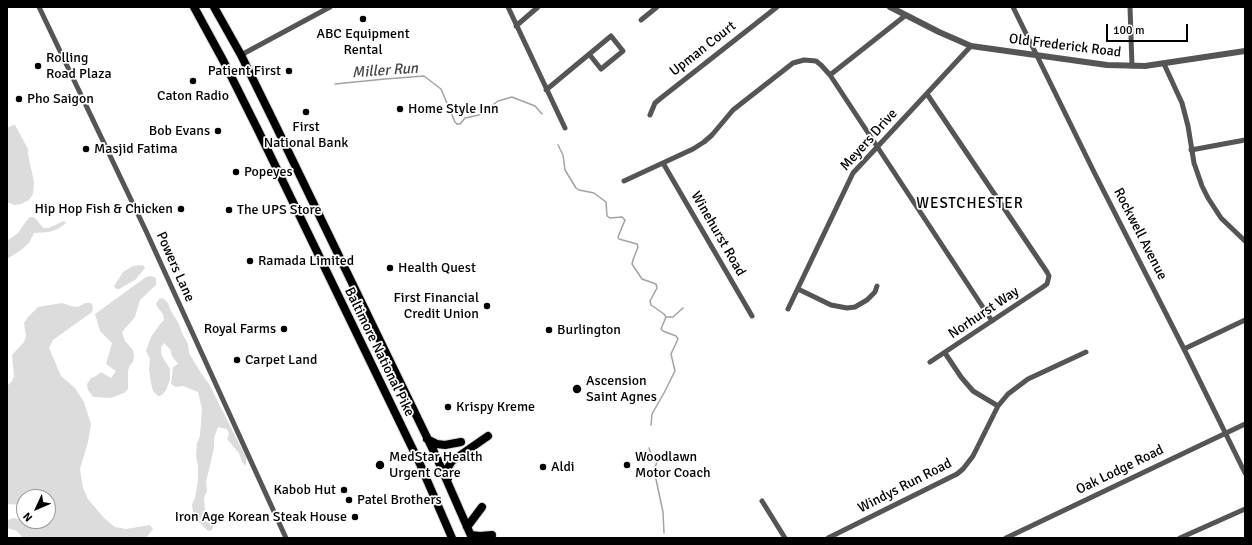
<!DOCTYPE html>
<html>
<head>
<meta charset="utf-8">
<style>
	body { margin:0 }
	#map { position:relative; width:1252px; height:545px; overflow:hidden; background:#fff; font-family:Signika,sans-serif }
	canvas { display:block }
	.frame { position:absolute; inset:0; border:8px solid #000; pointer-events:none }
	.north { position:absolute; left:16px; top:489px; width:40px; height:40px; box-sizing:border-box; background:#fff; border:1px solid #999; border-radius:50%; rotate:226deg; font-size:11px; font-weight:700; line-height:16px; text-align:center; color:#000 }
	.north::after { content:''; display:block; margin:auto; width:14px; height:18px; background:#000; clip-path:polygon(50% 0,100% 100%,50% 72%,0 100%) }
	.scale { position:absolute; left:1106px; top:24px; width:82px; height:18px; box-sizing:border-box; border:2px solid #000; border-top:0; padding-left:5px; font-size:12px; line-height:14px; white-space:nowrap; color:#000; -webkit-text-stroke:3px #fff; paint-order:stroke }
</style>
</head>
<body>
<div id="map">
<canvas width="1252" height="545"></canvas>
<div class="frame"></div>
<div class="north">N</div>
<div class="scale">100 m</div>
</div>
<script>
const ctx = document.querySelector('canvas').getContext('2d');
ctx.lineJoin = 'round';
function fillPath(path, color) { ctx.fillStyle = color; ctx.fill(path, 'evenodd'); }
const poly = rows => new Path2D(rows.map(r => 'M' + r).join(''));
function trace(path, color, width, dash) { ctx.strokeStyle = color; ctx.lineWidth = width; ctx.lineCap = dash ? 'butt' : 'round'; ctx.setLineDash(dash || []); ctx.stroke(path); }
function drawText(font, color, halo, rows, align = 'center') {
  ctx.font = font + ' Signika,sans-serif'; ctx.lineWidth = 3.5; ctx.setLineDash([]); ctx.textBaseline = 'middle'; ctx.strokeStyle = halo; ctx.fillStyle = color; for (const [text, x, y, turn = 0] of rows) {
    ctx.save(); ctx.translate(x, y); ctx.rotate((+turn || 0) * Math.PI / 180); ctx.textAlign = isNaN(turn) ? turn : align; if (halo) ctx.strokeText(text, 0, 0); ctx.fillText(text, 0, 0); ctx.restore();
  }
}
fillPath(poly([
	[13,125,15,125,28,149,28,154,34,182,33,194,29,200,21,204,14,205,7,202,7,128],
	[30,217,33,217,36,219,43,228,49,228,64,221,66,223,58,229,49,232,34,233,29,243,21,250,7,259,7,241,18,233,26,221],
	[143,265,145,268,135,280,119,289,116,289,114,286,123,272,133,266],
	[151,276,156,278,156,285,140,300,135,317,122,332,125,341,133,350,134,355,133,362,130,365,128,371,128,389,124,393,111,398,93,397,88,390,87,384,91,378,96,376,101,372,111,378,116,371,106,364,112,343,100,331,95,314,146,277],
	[163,298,168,303,171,311,179,324,182,333,188,344,189,353,201,373,209,384,246,457,246,466,242,462,239,453,227,439,229,434,227,429,218,427,214,438,214,448,206,482,207,491,204,498,205,511,209,515,213,526,212,530,208,531,197,520,193,512,192,504,195,498,198,480,198,466,196,455,197,443,200,436,202,409,198,392,183,386,176,387,171,384,173,367,178,364,172,356,170,349,164,343,161,347,161,351,162,356,170,369,170,380,166,390,162,395,158,396,153,391,151,383,149,370,150,359,146,351,151,337,160,324,164,320,163,314,158,308,156,304,159,299],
	[62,303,71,306,78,307,85,303,91,303,93,307,92,312,53,340,49,348,61,376,75,388,84,402,91,424,88,442,80,469,83,488,88,499,104,518,115,527,126,529,150,525,153,529,146,538,23,538,17,531,7,528,7,521,10,519,15,518,24,521,48,521,48,497,24,497,24,505,7,504,7,386,12,381,14,376,12,355,24,342,26,336,24,323,28,317,38,307]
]), '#dcdcdc');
trace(poly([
	[335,84,385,79,424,76,441,89,455,122,457,124,460,124,465,118,479,115,498,101,512,97,535,106,542,114],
	[558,145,563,155,565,170,576,188,579,190,594,193,606,202,607,216,610,218,622,217,625,220,618,237,619,239,637,244,638,247,633,260,632,264,642,279,656,284,657,288,650,301,651,305,664,314,666,317,661,329,663,331,676,336,678,339,671,354,675,371,664,393,652,414,651,425],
	[666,317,673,317,683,308],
	[649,448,651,454,657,459,657,462,654,470,663,512,664,533]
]), '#a3a3a3', 1.5);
const primary = poly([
	[194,7,224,62,258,130,420,464,452,538],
	[214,7,241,55,274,122,436,456,472,538],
	[427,439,437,444,445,445,461,442],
	[448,478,446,473,447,469,452,461,488,436],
	[467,527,482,507],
	[471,535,480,536,492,535]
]);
trace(primary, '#dbdbdb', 10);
trace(poly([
	[39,7,146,231,286,538],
	[508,7,565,128],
	[1013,7,1094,172,1184,349,1245,473],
	[1130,7,1132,66],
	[906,15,830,75,992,321],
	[641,20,657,7],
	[516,26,538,7],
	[241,55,330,7],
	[1164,64,1182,103,1188,126,1194,163,1202,186,1208,198,1221,218,1245,241],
	[546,90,611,36,623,51,601,69,589,54],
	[927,94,1047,272,1049,276,1047,284,1043,287,930,362],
	[650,115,655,103,661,98,777,7],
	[1191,150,1245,140],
	[663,163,752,316],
	[624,181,693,149,704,142,712,135,733,110,793,63,804,60,816,61,821,65,830,75],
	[798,289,831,305,847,308,855,307,867,300,875,292,877,286],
	[788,309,853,173,971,46],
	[1184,349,1245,320],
	[945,353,961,377,973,391,998,406],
	[762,501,785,538],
	[828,538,957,474,963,469,973,456,998,406,1008,394,1028,379,1086,352],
	[1006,538,1245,424],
	[1180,538,1245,509]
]), '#555', 5);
trace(poly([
	[890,7,939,32,971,46,1107,65,1145,66,1245,51]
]), '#555', 6);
trace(primary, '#000', 8);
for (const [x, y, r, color] of [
	[363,19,4,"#000"],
	[38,66,4,"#000"],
	[289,71,4,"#000"],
	[193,81,4,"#000"],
	[19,99,4,"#000"],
	[400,109,4,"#000"],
	[306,112,4,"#000"],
	[218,131,4,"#000"],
	[86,149,4,"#000"],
	[236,172,4,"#000"],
	[181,209,4,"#000"],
	[229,210,4,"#000"],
	[250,261,4,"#000"],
	[390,268,4,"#000"],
	[487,306,4,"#000"],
	[284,329,4,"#000"],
	[549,330,4,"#000"],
	[237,360,4,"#000"],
	[577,389,5,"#000"],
	[448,407,4,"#000"],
	[380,465,5,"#000"],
	[627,465,4,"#000"],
	[543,467,4,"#000"],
	[344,490,4,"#000"],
	[349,500,4,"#000"],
	[355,517,4,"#000"]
]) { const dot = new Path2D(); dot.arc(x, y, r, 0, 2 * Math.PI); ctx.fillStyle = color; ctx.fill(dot); trace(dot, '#fff', 1.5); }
drawText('14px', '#000', '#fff', [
	["ABC Equipment",363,34,"center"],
	["Rental",363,50,"center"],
	["Rolling",46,58],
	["Road Plaza",46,74],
	["Patient First",281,71,"right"],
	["Caton Radio",193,96,"center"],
	["Pho Saigon",27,99],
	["Home Style Inn",408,109],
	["First",306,127,"center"],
	["National Bank",306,143,"center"],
	["Bob Evans",210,131,"right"],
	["Masjid Fatima",94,149],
	["Popeyes",244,172],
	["Hip Hop Fish & Chicken",173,209,"right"],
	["The UPS Store",237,210],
	["Ramada Limited",258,261],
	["Health Quest",398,268],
	["First Financial",479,298,"right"],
	["Credit Union",479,314,"right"],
	["Royal Farms",276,329,"right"],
	["Burlington",557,330],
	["Carpet Land",245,360],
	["Ascension",586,381],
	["Saint Agnes",586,397],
	["Krispy Kreme",456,407],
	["MedStar Health",389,457],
	["Urgent Care",389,473],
	["Woodlawn",635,457],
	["Motor Coach",635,473],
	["Aldi",551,467],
	["Kabob Hut",336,490,"right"],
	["Patel Brothers",357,500],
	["Iron Age Korean Steak House",347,517,"right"]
], 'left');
drawText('14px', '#000', '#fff', [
	["Old Frederick Road",1065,46,7],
	["Upman Court",703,49,-38],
	["Meyers Drive",869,140,-48],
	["Winehurst Road",718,234,60],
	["Rockwell Avenue",1140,234,63],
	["Powers Lane",175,267,66],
	["Norhurst Way",984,313,-34],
	["Baltimore National Pike",379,352,64],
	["Oak Lodge Road",1120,470,-26],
	["Windys Run Road",905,486,-27]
]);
drawText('italic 15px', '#444', '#fff', [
	["Miller Run",385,71,-4]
]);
ctx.letterSpacing = '1px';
drawText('15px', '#000', '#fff', [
	["WESTCHESTER",970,204]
]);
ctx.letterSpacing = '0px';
</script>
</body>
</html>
